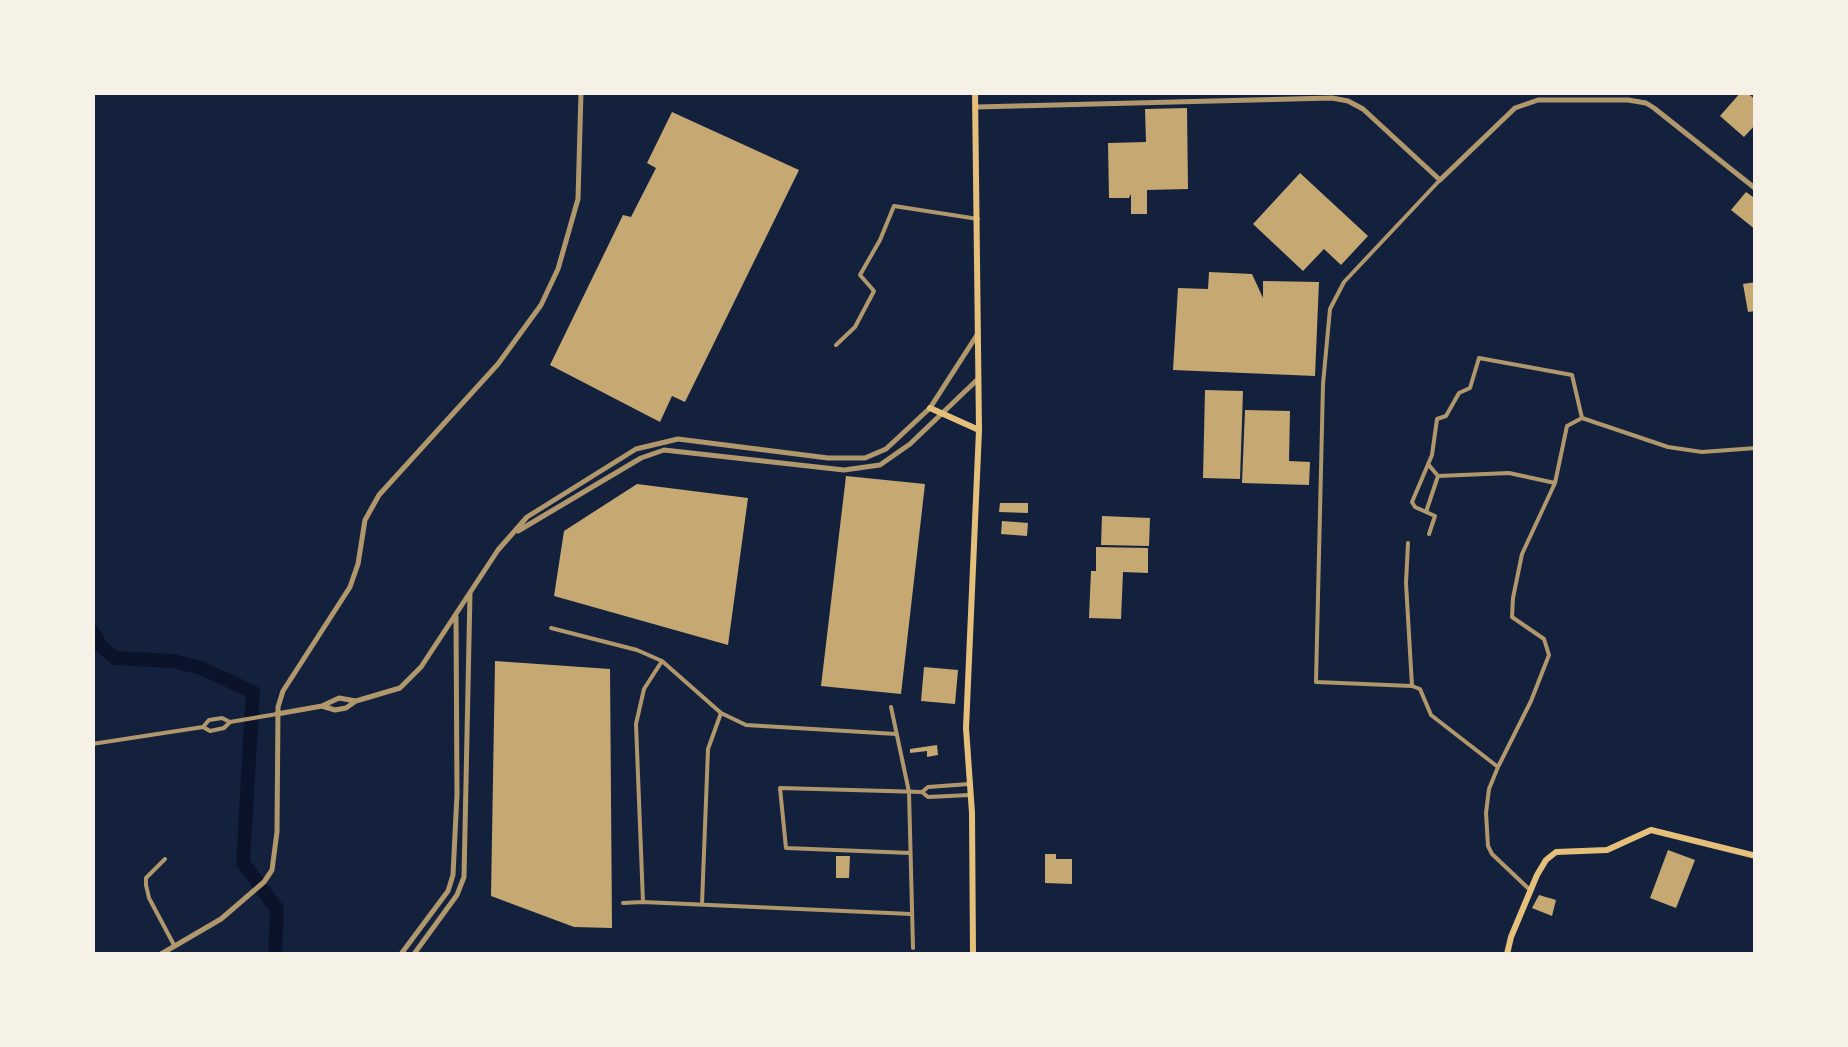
<!DOCTYPE html>
<html>
<head>
<meta charset="utf-8">
<style>
	body { margin:0 }
	#map { position:relative; width:1848px; height:1047px; overflow:hidden; background:#14213d; font-family:Overpass,sans-serif }
	canvas { display:block }
	.frame { position:absolute; inset:0; border:95px solid #f6f1e7; pointer-events:none }
</style>
</head>
<body>
<div id="map">
<canvas width="1848" height="1047"></canvas>
<div class="frame"></div>
</div>
<script>
const ctx = document.querySelector('canvas').getContext('2d');
ctx.lineJoin = 'round';
const poly = rows => new Path2D(rows.map(r => 'M' + r).join(''));
function trace(path, color, width, dash) { ctx.strokeStyle = color; ctx.lineWidth = width; ctx.lineCap = dash ? 'butt' : 'round'; ctx.setLineDash(dash || []); ctx.stroke(path); }
function fillPath(path, color) { ctx.fillStyle = color; ctx.fill(path, 'evenodd'); }
trace(poly([
	[92,631,101,646,115,658,173,661,201,668,253,692,243,863,259,884],
	[262,889,277,909,275,954]
]), '#0b132b', 14);
fillPath(poly([
	[1741,92,1746,92,1756,100,1756,124,1744,137,1720,116],
	[1187,108,1188,189,1147,190,1147,214,1131,214,1131,194,1129,198,1109,198,1108,143,1146,142,1145,109],
	[672,112,799,170,685,402,672,396,660,422,550,365,623,215,631,217,656,168,647,163],
	[1300,173,1368,236,1341,265,1324,249,1303,271,1253,224],
	[1746,192,1756,199,1756,230,1731,210],
	[1209,272,1252,274,1263,298,1263,281,1319,282,1315,376,1173,370,1178,288,1208,289],
	[1756,282,1756,311,1748,312,1743,284],
	[1205,390,1243,391,1240,479,1203,478],
	[1245,410,1290,411,1289,461,1310,462,1309,485,1242,483],
	[846,476,925,484,901,694,821,686],
	[637,484,748,498,728,645,554,596,564,531],
	[1000,503,1028,503,1028,513,999,512],
	[1102,516,1150,518,1149,546,1101,545],
	[1002,521,1028,523,1027,536,1001,534],
	[1096,547,1148,548,1148,573,1123,572,1121,619,1089,618,1091,571,1096,571],
	[495,661,610,669,612,928,574,927,491,896],
	[924,667,958,670,955,704,921,701],
	[937,745,938,755,927,757,927,751,910,753,910,749],
	[1668,850,1695,860,1676,908,1650,898],
	[1045,854,1056,854,1056,859,1072,859,1072,884,1045,883],
	[836,856,850,856,849,878,836,878],
	[1539,895,1556,900,1552,916,1532,908]
]), '#c6a872');
trace(poly([
	[1439,181,1344,282,1330,309,1323,384,1316,682,1412,686,1420,689,1431,715,1498,767,1489,789,1486,813,1488,846,1492,854,1530,890],
	[836,345,855,327,874,291,860,275,880,240,894,206,978,219],
	[1438,476,1509,473,1555,483],
	[1426,512,1438,476,1428,464],
	[1429,534,1435,516,1415,507,1412,502,1432,455,1437,419,1446,416,1459,393,1470,388,1479,358,1572,375,1582,418],
	[1408,543,1406,583,1412,686],
	[551,628,637,650,662,661,721,713,746,725,896,734],
	[662,661,644,689,636,724,643,902,911,914],
	[891,707,909,792,913,948],
	[203,727,210,731,224,728,230,722,277,714],
	[92,744,203,727,209,720,222,718,230,722],
	[1499,765,1531,701,1549,655,1544,639,1512,617,1513,598,1522,554,1555,483,1567,426,1582,418,1668,447,1702,452,1756,448],
	[922,792,928,787,969,784],
	[910,853,786,848,780,788,922,792,928,797,970,795],
	[165,859,146,878,146,885,149,898,174,945],
	[623,903,643,902],
	[702,904,708,749,721,713],
	[514,954,568,954]
]), '#b1986c', 4);
trace(poly([
	[976,107,1332,98,1348,101,1363,109,1440,180,1515,108,1538,100,1628,100,1646,103,1654,108,1756,189],
	[518,531,641,458,664,450,844,470,880,465,910,444,978,379],
	[322,706,339,698,356,701],
	[277,714,322,706,335,710,346,708,356,701,400,688,421,667,498,550,527,517,636,449,678,439,828,458,865,458,886,449,930,408,977,335],
	[161,954,221,919,264,882,272,870,277,832,278,707,283,691,350,587,358,564,365,520,379,495,498,364,541,305,558,269,578,199,581,92],
	[401,954,448,891,453,875,457,794,456,617],
	[414,954,457,895,464,877,470,593]
]), '#b1986c', 5);
trace(poly([
	[930,408,979,430],
	[973,954,972,813,966,728,979,430,975,92],
	[1507,954,1511,937,1537,875,1546,860,1556,852,1607,850,1651,830,1756,856]
]), '#e5c07b', 6);
</script>
</body>
</html>
